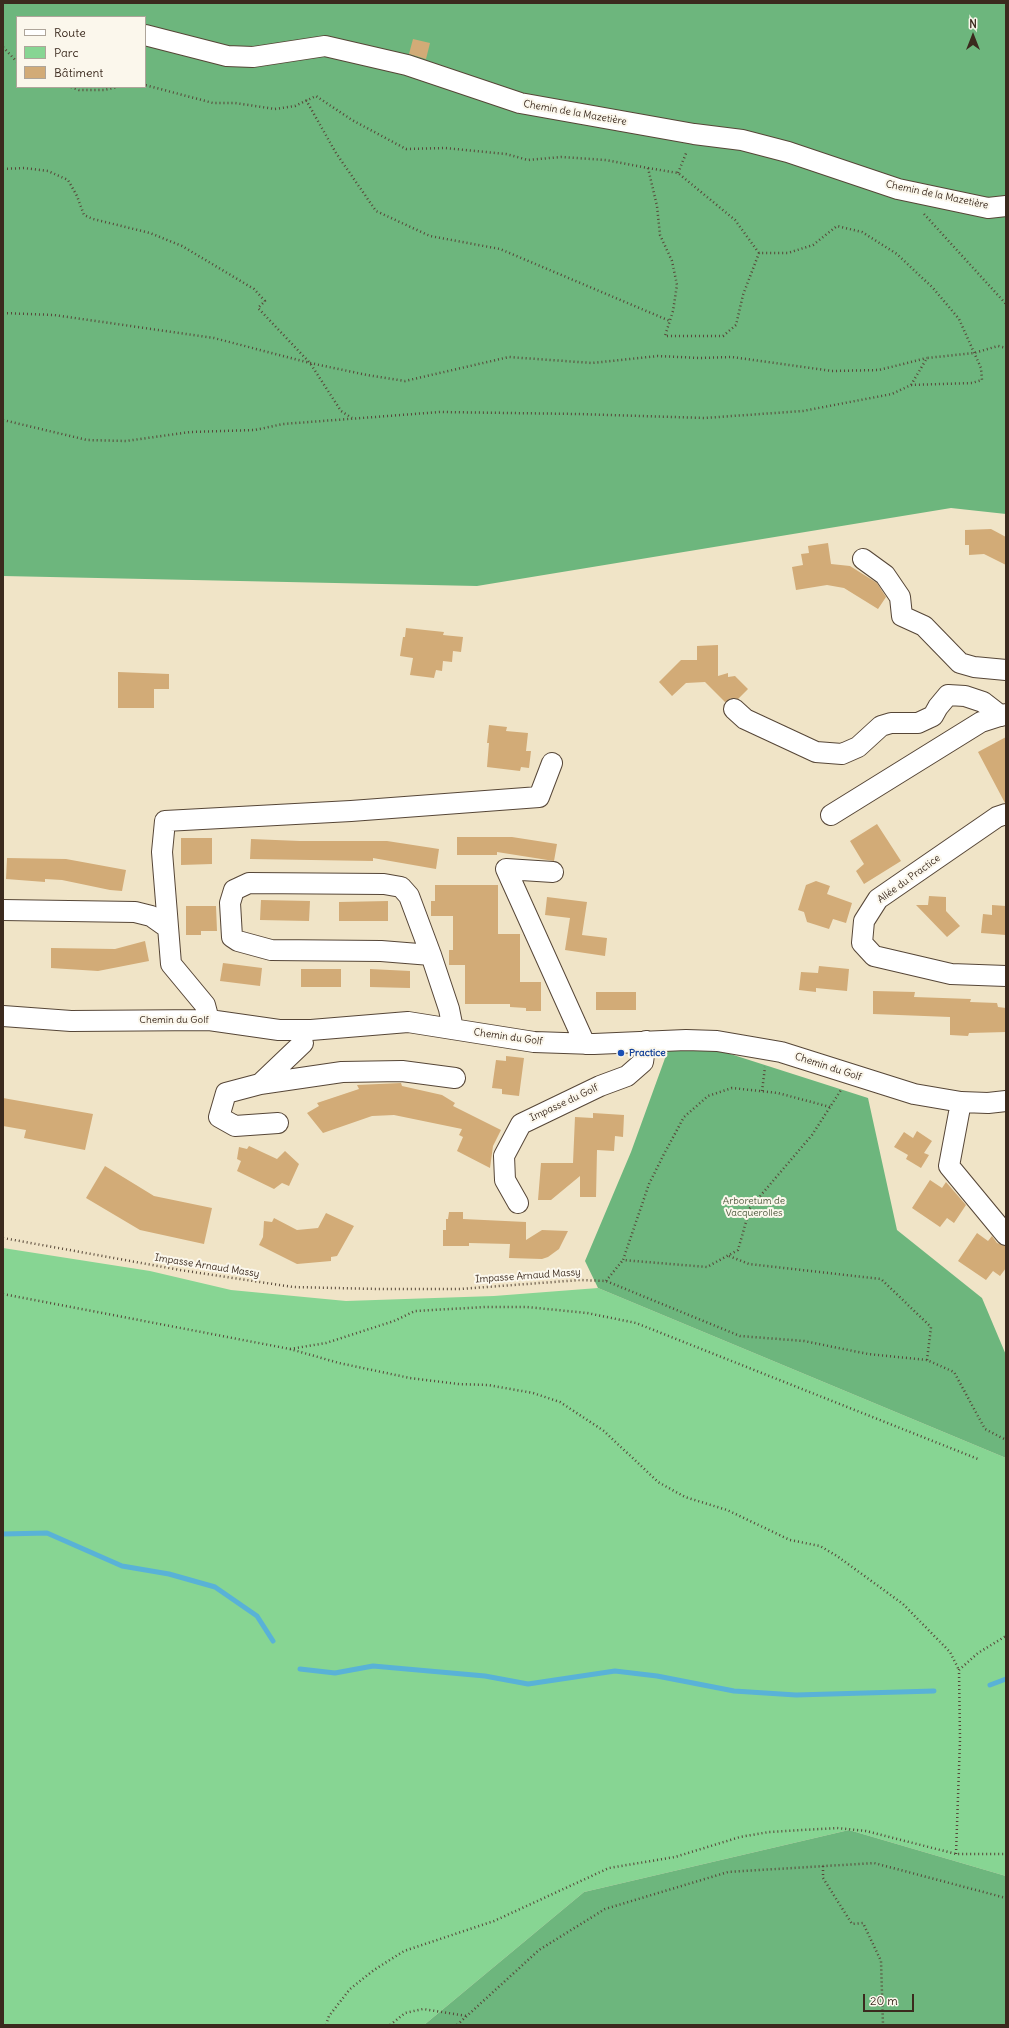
<!DOCTYPE html>
<html>
<head>
<meta charset="utf-8">
<style>
	body { margin:0 }
	#map { position:relative; width:1009px; height:2028px; overflow:hidden; background:#f0e4c7; font-family:Delius,sans-serif }
	canvas { display:block }
	.frame { position:absolute; inset:0; border:4px solid #3b2a1e; pointer-events:none }
	.legend { position:absolute; left:16px; top:16px; width:130px; height:72px; box-sizing:border-box; background:#fbf7ec; border:1px solid #aea59a; margin:0; padding:5px 7px; list-style:none; font-size:12px; color:#3b2a1e }
	.legend li { display:flex; align-items:center; gap:8px; height:20px }
	.legend b { width:20px; border:1px solid #aea59a }
	.north { position:absolute; left:953px; top:16px; width:40px; height:40px; -webkit-text-stroke:3px #fbf7ec; paint-order:stroke; rotate:0deg; font-size:11px; font-weight:700; line-height:16px; text-align:center; color:#3b2a1e }
	.north::after { content:''; display:block; margin:auto; width:14px; height:18px; background:#3b2a1e; clip-path:polygon(50% 0,100% 100%,50% 72%,0 100%) }
	.scale { position:absolute; left:863px; top:1994px; width:51px; height:18px; box-sizing:border-box; border:2px solid #3b2a1e; border-top:0; padding-left:5px; font-size:12px; line-height:14px; white-space:nowrap; color:#3b2a1e; -webkit-text-stroke:3px #fbf7ec; paint-order:stroke }
</style>
</head>
<body>
<div id="map">
<canvas width="1009" height="2028"></canvas>
<div class="frame"></div>
<ul class="legend">
<li><b style="height:5px;background:#fff"></b>Route</li>
<li><b style="height:11px;background:#87d593"></b>Parc</li>
<li><b style="height:11px;background:#d2ab77"></b>Bâtiment</li>
</ul>
<div class="north">N</div>
<div class="scale">20 m</div>
</div>
<script>
const ctx = document.querySelector('canvas').getContext('2d');
ctx.lineJoin = 'round';
function fillPath(path, color) { ctx.fillStyle = color; ctx.fill(path, 'evenodd'); }
const poly = rows => new Path2D(rows.map(r => 'M' + r).join(''));
function trace(path, color, width, dash) { ctx.strokeStyle = color; ctx.lineWidth = width; ctx.lineCap = dash ? 'butt' : 'round'; ctx.setLineDash(dash || []); ctx.stroke(path); }
function drawText(font, color, halo, rows, align = 'center') {
  ctx.font = font + ' Delius,sans-serif'; ctx.lineWidth = 4; ctx.setLineDash([]); ctx.textBaseline = 'middle'; ctx.strokeStyle = halo; ctx.fillStyle = color; for (const [text, x, y, turn = 0] of rows) {
    ctx.save(); ctx.translate(x, y); ctx.rotate((+turn || 0) * Math.PI / 180); ctx.textAlign = isNaN(turn) ? turn : align; if (halo) ctx.strokeText(text, 0, 0); ctx.fillText(text, 0, 0); ctx.restore();
  }
}
fillPath(poly([
	[3,1248,150,1271,231,1290,346,1301,494,1296,598,1288,1006,1458,1006,1876,849,1830,584,1892,424,2025,3,2025]
]), '#87d593');
fillPath(poly([
	[3,3,1006,3,1006,514,951,508,477,586,3,576],
	[17,17,145,17,145,87,17,87],
	[668,1050,721,1051,868,1098,897,1230,982,1298,1006,1355,1006,1458,598,1288,585,1261,631,1152],
	[849,1830,1006,1876,1006,2025,424,2025,584,1892]
]), '#6db67d');
trace(poly([
	[3,1534,47,1533,122,1566,169,1574,215,1587,257,1616,273,1641],
	[300,1669,335,1673,373,1666,485,1676,528,1684,615,1671,657,1676,734,1691,796,1695,934,1691],
	[990,1685,1006,1679]
]), '#59b2d7', 5);
fillPath(poly([
	[413,39,430,43,426,59,409,54],
	[991,529,1006,537,1006,565,984,554,969,555,969,545,965,545,965,530],
	[828,543,831,564,850,566,877,583,886,597,878,609,844,588,827,585,796,590,792,567,803,565,801,554,809,553,808,546],
	[406,628,444,632,443,635,463,637,461,652,453,651,452,662,443,661,442,671,436,670,434,678,410,675,413,658,400,656,403,637,405,637],
	[718,645,718,676,728,673,728,677,735,676,748,689,738,699,731,698,725,702,705,682,686,683,672,696,659,682,681,660,697,660,697,646],
	[118,672,169,674,169,689,154,689,154,708,118,708],
	[489,725,507,727,506,731,528,733,526,751,531,751,529,768,521,767,520,771,487,767,489,743,487,743],
	[1006,737,1006,803,1005,803,978,752],
	[877,824,901,861,864,884,856,871,864,864,850,841],
	[457,837,512,837,557,844,554,861,497,852,497,855,457,855],
	[181,838,212,838,212,864,181,865],
	[251,839,300,841,387,841,439,849,436,869,373,858,373,861,250,859],
	[7,858,66,859,126,870,122,891,110,890,62,880,45,879,45,882,6,879],
	[816,881,830,886,827,894,852,903,846,923,833,919,829,929,807,922,804,912,798,910,806,885],
	[435,885,498,885,498,934,520,934,520,982,541,982,541,1011,526,1011,526,1008,510,1007,510,1004,465,1004,465,965,449,965,449,950,453,950,453,916,431,916,431,901,435,901],
	[929,896,946,897,946,911,960,926,947,937,916,905,928,905],
	[547,897,587,902,582,935,607,938,605,956,565,950,570,918,545,915],
	[261,900,310,901,309,921,260,920],
	[388,901,388,921,339,921,339,902],
	[992,905,1006,906,1006,935,981,933,983,914,992,915],
	[186,906,216,906,217,931,201,931,201,935,186,935],
	[145,941,149,961,98,971,51,968,51,948,115,949],
	[223,963,262,968,260,986,220,981],
	[819,966,849,969,847,991,816,988,816,992,799,990,801,972,818,973],
	[301,969,341,969,341,987,301,987],
	[370,969,410,971,410,988,370,987],
	[873,991,915,992,914,997,971,999,970,1002,997,1003,998,1007,1006,1008,1006,1032,969,1033,968,1036,950,1035,950,1017,873,1014],
	[596,992,636,992,636,1010,596,1010],
	[506,1056,524,1058,519,1096,502,1094,502,1089,492,1088,496,1060,506,1061],
	[401,1083,402,1086,442,1095,455,1103,453,1106,501,1130,493,1146,490,1168,457,1151,463,1137,459,1135,462,1129,394,1115,372,1116,323,1133,307,1113,319,1106,317,1103,359,1089,357,1085],
	[3,1098,93,1114,85,1150,24,1138,26,1130,3,1126],
	[593,1113,624,1115,623,1137,615,1136,614,1151,597,1150,596,1197,580,1197,580,1176,551,1200,538,1200,541,1163,573,1163,575,1117,593,1118],
	[917,1131,932,1141,924,1153,929,1155,921,1168,906,1159,908,1155,894,1147,904,1132,913,1138],
	[249,1146,277,1159,285,1151,299,1164,289,1186,282,1183,274,1189,237,1171,241,1161,237,1159,239,1147,247,1149],
	[105,1166,154,1196,212,1208,204,1244,140,1230,86,1198],
	[930,1180,942,1188,946,1182,966,1205,954,1223,947,1218,940,1227,912,1208],
	[449,1212,463,1212,463,1219,526,1222,526,1240,542,1230,568,1231,559,1249,548,1257,542,1259,509,1258,510,1244,469,1243,469,1246,443,1246,443,1230,446,1230,446,1219,448,1219],
	[326,1213,354,1226,337,1256,331,1257,331,1261,297,1264,259,1245,263,1237,264,1221,272,1222,274,1218,297,1230,318,1228],
	[977,1233,988,1241,992,1236,997,1243,1006,1246,1006,1268,1000,1276,993,1271,986,1280,958,1261]
]), '#d2ab77');
const minor = poly([
	[145,35,227,56,253,57,325,46,407,65,520,103,694,134,742,140,788,152,898,189,988,208,1006,206],
	[863,559,885,575,900,597,902,616,924,626,960,663,974,667,1006,670],
	[734,709,745,719,816,752,842,754,858,747,881,726,891,723,918,723,933,716,938,707,948,695,965,696,983,702,1001,716],
	[1006,814,997,817,878,899,864,921,862,943,874,956,951,974,1006,976],
	[831,815,981,722,1006,714],
	[553,872,506,869,585,1044],
	[3,910,135,912,151,916,168,928],
	[431,955,381,951,271,950,238,941,232,937,230,903,234,890,249,883,384,884,401,887,409,896,431,955,449,1009,453,1029],
	[3,1016,71,1021,209,1020,279,1030,311,1030,408,1022,534,1042,594,1044,686,1040,717,1041,781,1052,914,1094,961,1102,988,1103,1006,1101],
	[209,1020,205,1005,171,964,162,852,165,821,351,811,539,797,552,763],
	[260,1084,303,1043],
	[961,1102,949,1166,1006,1235],
	[278,1123,235,1126,219,1117,226,1093,260,1084,342,1072,402,1071,455,1078],
	[518,1203,505,1180,504,1156,521,1124,600,1086,627,1076,643,1062,646,1041]
]);
trace(minor, '#564637', 22);
trace(poly([
	[3,47,17,62],
	[71,87,79,90,104,90,118,87],
	[306,100,336,153,376,211,430,236,500,249,670,321],
	[648,168,678,173,735,220,759,253],
	[3,169,24,168,48,171,68,180,77,196,84,215,93,219,150,233,182,246,254,289,265,301,258,308,310,363,341,411,352,418],
	[678,173,687,151],
	[924,214,1006,304],
	[3,313,54,315,214,338,310,363,367,375,405,381,509,357,592,363,658,356,700,358,732,357,832,371,879,370,927,358],
	[911,385,927,358,974,353,998,346,1006,348],
	[3,420,87,440,126,441,190,432,255,430,283,424,440,412,579,414,704,418,803,411,892,394,911,385,972,383,982,380,981,368,959,319,933,288,897,254,862,232,837,226,813,245,788,253,759,253,743,295,736,325,723,336,665,336,673,311,677,285,672,261,660,235,657,206,648,168,606,160,561,157,528,160,506,154,445,148,406,149,352,120,316,96,295,106,275,109,235,103,213,103,145,85],
	[762,1091,765,1067],
	[830,1107,778,1093,732,1088,708,1096,684,1117,664,1154,649,1184,623,1260,707,1267,738,1250,750,1208,812,1135,841,1090],
	[3,1238,180,1270,293,1287,378,1289,460,1289,580,1280,606,1281,740,1336,804,1341,868,1354,927,1360,954,1372,985,1429,1006,1440],
	[729,1256,749,1264,881,1279,931,1327,927,1360],
	[606,1281,623,1260],
	[3,1294,290,1349,339,1363,410,1378,458,1384,488,1385,533,1393,560,1402,604,1431,658,1482,685,1497,727,1510,790,1540,820,1546,837,1556,903,1604,950,1652,959,1670],
	[290,1349,326,1343,394,1321,415,1311,485,1307,527,1307,587,1313,636,1323,978,1459],
	[956,1854,960,1740,959,1670,978,1653,1006,1636],
	[823,1866,823,1878,852,1924,863,1923,881,1961,883,2025],
	[326,2025,329,2016,350,1989,374,1970,404,1951,494,1921,609,1868,675,1857,740,1837,769,1832,837,1828,866,1831,956,1854,1006,1854],
	[390,2025,405,2013,423,2009,467,2016],
	[457,2025,539,1950,605,1909,728,1872,874,1863,1006,1898]
]), '#564637', 2.5, [1, 3]);
trace(minor, '#fff', 20);
for (const [x, y, r, color] of [
	[621,1053,4,"#1a4fb4"]
]) { const dot = new Path2D(); dot.arc(x, y, r, 0, 2 * Math.PI); ctx.fillStyle = color; ctx.fill(dot); trace(dot, '#fbf7ec', 1.5); }
drawText('10px', '#3b2a1e', '#fbf7ec', [
	["Chemin de la Mazetière",575,113,10],
	["Chemin de la Mazetière",937,195,12],
	["Allée du Practice",909,879,-36],
	["Chemin du Golf",174,1020],
	["Chemin du Golf",508,1037,8],
	["Chemin du Golf",828,1067,18],
	["Impasse du Golf",564,1103,-25],
	["Impasse Arnaud Massy",207,1266,9],
	["Impasse Arnaud Massy",528,1276,-4]
]);
drawText('bold 10px', '#164399', '#fbf7ec', [
	["Practice",629,1053]
], 'left');
drawText('10px', '#525d41', '#fbf7ec', [
	["Arboretum de",754,1201],
	["Vacquerolles",754,1213]
]);
</script>
</body>
</html>
